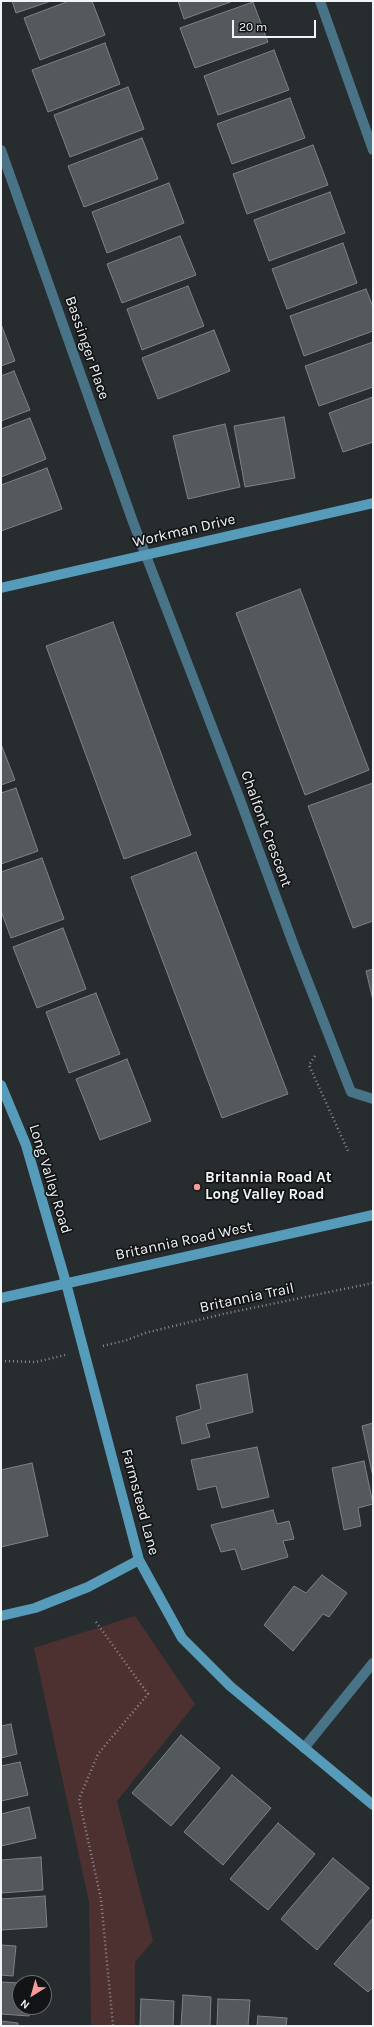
<!DOCTYPE html>
<html>
<head>
<meta charset="utf-8">
<style>
	body { margin:0 }
	#map { position:relative; width:374px; height:2027px; overflow:hidden; background:#272c2e; font-family:Karla,sans-serif }
	canvas { display:block }
	.frame { position:absolute; inset:0; border:2px solid #f1f4f6; pointer-events:none }
	.north { position:absolute; left:12px; top:1975px; width:40px; height:40px; box-sizing:border-box; background:#121415; border:1px solid #6b6e6f; border-radius:50%; rotate:217deg; font-size:11px; font-weight:700; line-height:16px; text-align:center; color:#f1f4f6 }
	.north::after { content:''; display:block; margin:auto; width:14px; height:18px; background:#f59b9b; clip-path:polygon(50% 0,100% 100%,50% 72%,0 100%) }
	.scale { position:absolute; left:232px; top:20px; width:84px; height:18px; box-sizing:border-box; border:2px solid #f1f4f6; border-top:0; padding-left:5px; font-size:12px; line-height:14px; white-space:nowrap; color:#f1f4f6; -webkit-text-stroke:3px #121415; paint-order:stroke }
</style>
</head>
<body>
<div id="map">
<canvas width="374" height="2027"></canvas>
<div class="frame"></div>
<div class="north">N</div>
<div class="scale">20 m</div>
</div>
<script>
const ctx = document.querySelector('canvas').getContext('2d');
ctx.lineJoin = 'round';
function fillPath(path, color) { ctx.fillStyle = color; ctx.fill(path, 'evenodd'); }
const poly = rows => new Path2D(rows.map(r => 'M' + r).join(''));
function trace(path, color, width, dash) { ctx.strokeStyle = color; ctx.lineWidth = width; ctx.lineCap = dash ? 'butt' : 'round'; ctx.setLineDash(dash || []); ctx.stroke(path); }
function drawText(font, color, halo, rows, align = 'center') {
  ctx.font = font + ' Karla,sans-serif'; ctx.lineWidth = 3.5; ctx.setLineDash([]); ctx.textBaseline = 'middle'; ctx.strokeStyle = halo; ctx.fillStyle = color; for (const [text, x, y, turn = 0] of rows) {
    ctx.save(); ctx.translate(x, y); ctx.rotate((+turn || 0) * Math.PI / 180); ctx.textAlign = isNaN(turn) ? turn : align; if (halo) ctx.strokeText(text, 0, 0); ctx.fillText(text, 0, 0); ctx.restore();
  }
}
fillPath(poly([
	[135,1616,195,1704,117,1801,153,1941,135,1962,135,2026,91,2026,89,1902,34,1648]
]), '#4d3131');
const building = poly([
	[12,1,51,1,16,13,12,1],
	[69,1,92,1,105,35,40,60,24,18,69,1],
	[178,1,233,1,184,19,178,1],
	[253,2,268,42,195,68,180,28,253,2],
	[105,43,120,84,48,112,32,70,105,43],
	[274,50,289,90,218,115,204,76,274,50],
	[128,87,144,129,70,157,54,115,128,87],
	[290,98,305,138,232,164,217,124,290,98],
	[142,138,158,179,84,207,68,166,142,138],
	[313,145,328,185,247,214,233,174,313,145],
	[169,183,184,223,107,253,92,212,169,183],
	[330,192,345,233,269,261,254,220,330,192],
	[180,236,196,275,122,303,107,264,180,236],
	[343,243,357,283,287,309,272,269,343,243],
	[188,286,204,326,142,350,127,309,188,286],
	[366,289,373,307,373,331,304,356,290,316,366,289],
	[1,324,15,361,1,366,1,324],
	[214,330,230,371,158,399,142,358,214,330],
	[373,342,373,387,319,406,305,366,373,342],
	[14,371,30,410,1,421,1,376,14,371],
	[373,397,373,442,343,452,329,413,373,397],
	[284,417,295,478,245,487,234,426,284,417],
	[30,418,46,459,1,477,1,429,30,418],
	[225,424,240,487,188,499,173,436,225,424],
	[47,468,62,509,1,531,1,485,47,468],
	[300,589,369,770,305,795,236,613,300,589],
	[113,622,191,835,124,859,46,646,113,622],
	[1,744,15,780,1,785,1,744],
	[373,783,373,921,353,928,308,806,373,783],
	[16,788,38,851,1,864,1,793,16,788],
	[196,852,288,1094,222,1118,131,877,196,852],
	[42,858,64,919,11,938,1,911,1,872,42,858],
	[63,928,86,989,37,1008,13,947,63,928],
	[373,969,373,1000,366,971,373,969],
	[96,993,120,1054,69,1073,46,1012,96,993],
	[127,1059,151,1121,100,1140,76,1079,127,1059],
	[247,1374,253,1412,206,1424,210,1437,182,1444,176,1417,201,1409,196,1385,247,1374],
	[373,1423,373,1477,362,1426,373,1423],
	[257,1447,269,1497,222,1508,216,1486,198,1490,191,1460,257,1447],
	[364,1461,373,1504,358,1508,361,1526,344,1530,332,1468,364,1461],
	[32,1463,48,1536,1,1547,1,1470,32,1463],
	[273,1510,277,1524,289,1521,294,1539,283,1541,288,1557,242,1570,235,1549,221,1552,211,1525,273,1510],
	[322,1575,347,1593,329,1617,323,1614,293,1651,264,1625,294,1586,306,1593,322,1575],
	[11,1724,17,1754,1,1758,1,1726,11,1724],
	[181,1735,220,1768,171,1826,132,1793,181,1735],
	[20,1762,28,1795,1,1801,1,1766,20,1762],
	[232,1775,271,1808,223,1865,184,1832,232,1775],
	[29,1807,36,1838,1,1846,1,1814,29,1807],
	[278,1823,315,1854,268,1910,230,1879,278,1823],
	[41,1857,43,1890,1,1893,1,1860,41,1857],
	[333,1858,369,1888,317,1950,281,1919,333,1858],
	[45,1896,47,1927,1,1930,1,1899,45,1896],
	[373,1918,373,1987,368,1992,334,1964,373,1918],
	[1,1945,16,1946,13,1976,1,1975,1,1945],
	[1,1982,20,1983,20,2007,30,2007,29,2016,1,2014,1,1982],
	[183,1995,211,1997,210,2026,181,2026,183,1995],
	[141,1999,174,2001,173,2026,140,2026,141,1999],
	[218,1999,250,2000,248,2026,217,2026,218,1999],
	[258,2016,287,2018,286,2026,257,2026,258,2016],
	[1,2021,18,2023,18,2026,1,2026,1,2021]
]);
fillPath(building, '#545a5c');
trace(building, '#7e8386', 1);
trace(poly([
	[315,1056,309,1065,348,1151],
	[103,1346,127,1340,145,1333,223,1314,373,1283],
	[1,1361,36,1362,65,1355],
	[96,1622,148,1694,98,1754,79,1799,101,1899,113,2026]
]), '#8a8e90', 2.5, [1, 3]);
trace(poly([
	[320,1,373,150],
	[1,150,133,522,239,797,294,946,351,1092,373,1099],
	[304,1748,373,1663]
]), '#497386', 10);
trace(poly([
	[1,588,373,503],
	[1,1085,26,1145,66,1283,139,1560,182,1638,230,1686,373,1805],
	[1,1298,373,1215],
	[1,1616,35,1608,88,1587,139,1560]
]), '#569cba', 10);
for (const [x, y, r, color] of [
	[197,1187,4,"#f59b9b"]
]) { const dot = new Path2D(); dot.arc(x, y, r, 0, 2 * Math.PI); ctx.fillStyle = color; ctx.fill(dot); trace(dot, '#121415', 1.5); }
drawText('15px', '#f1f4f6', '#121415', [
	["Bassinger Place",87,348,71],
	["Workman Drive",184,531,-13],
	["Chalfont Crescent",266,829,70],
	["Long Valley Road",50,1179,73],
	["Britannia Road West",184,1241,-12],
	["Britannia Trail",247,1298,-12],
	["Farmstead Lane",140,1502,75]
]);
drawText('bold 15px', '#f1f4f6', '#121415', [
	["Britannia Road At",205,1178],
	["Long Valley Road",205,1195]
], 'left');
</script>
</body>
</html>
